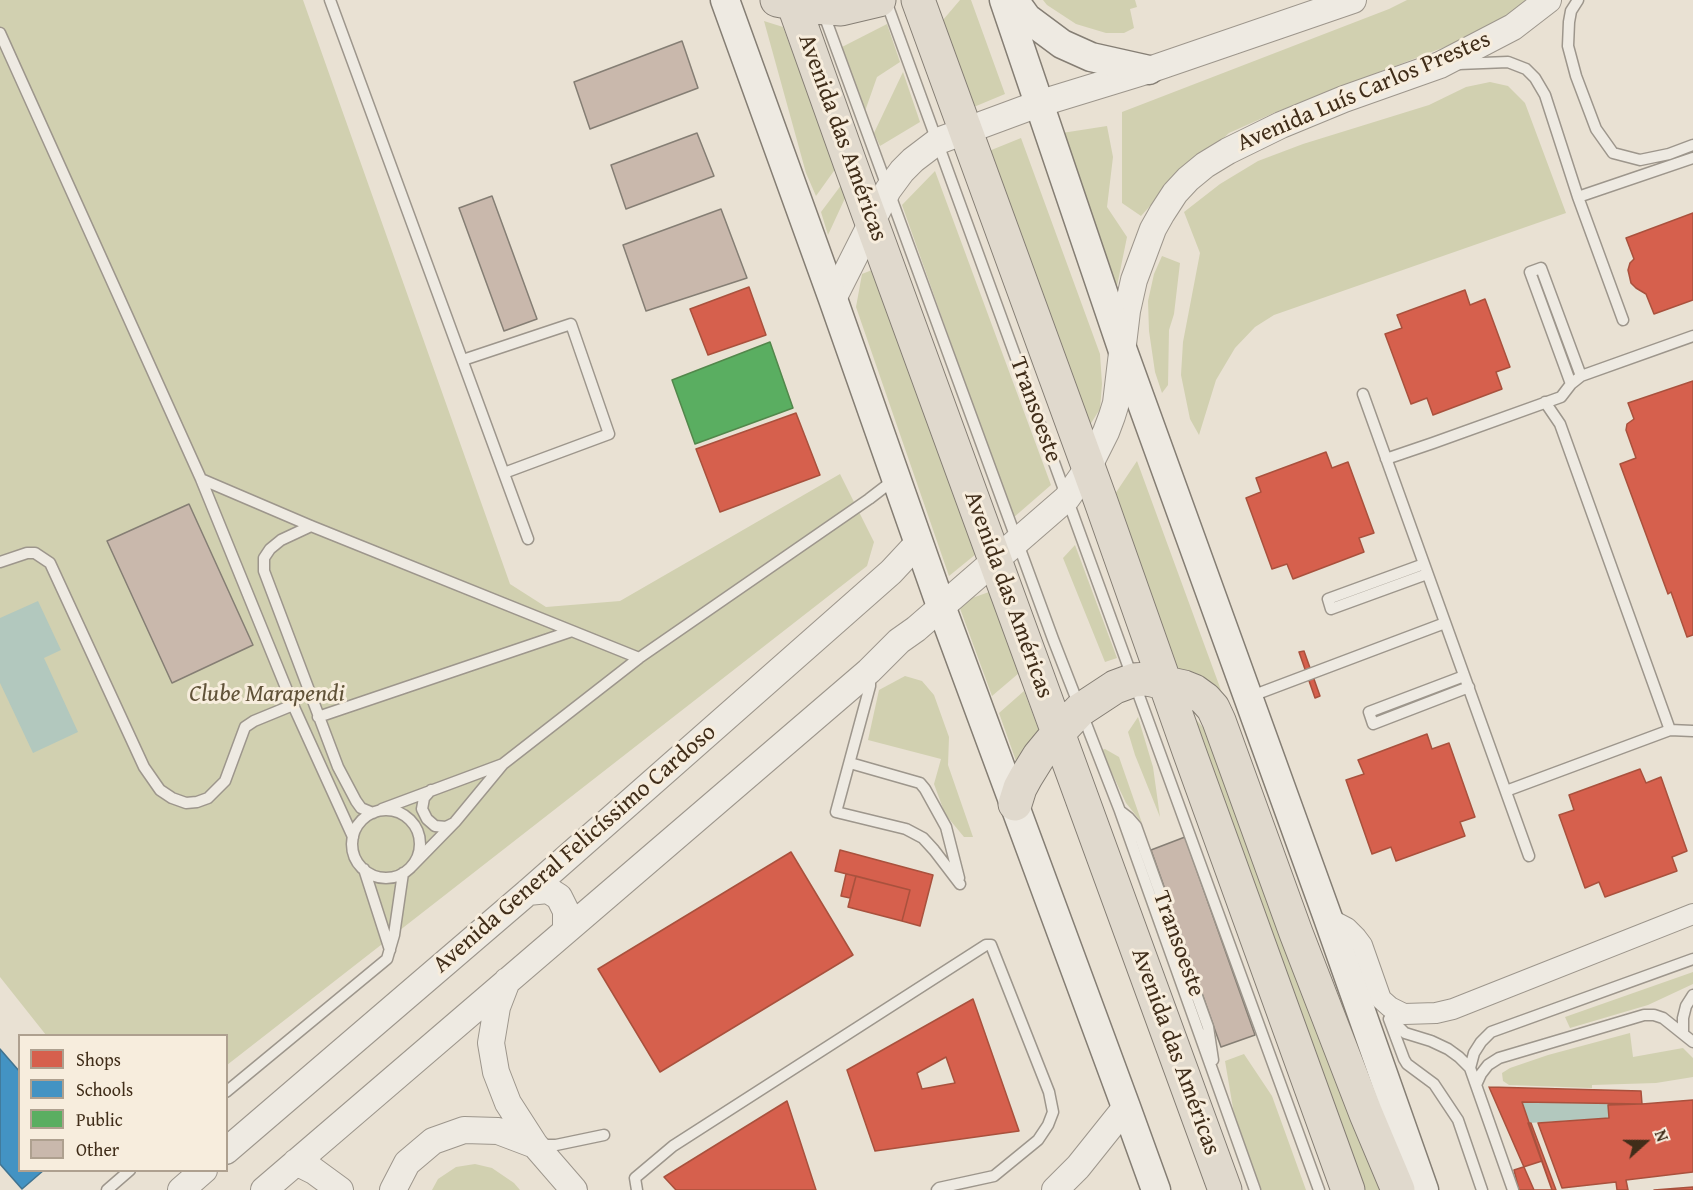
<!DOCTYPE html>
<html>
<head>
<meta charset="utf-8">
<style>
	body { margin:0 }
	#map { position:relative; width:1693px; height:1190px; overflow:hidden; background:#e9e1d3; font-family:"Gentium Book Plus",serif }
	canvas { display:block }
	.legend { position:absolute; left:18px; top:1034px; width:210px; height:138px; box-sizing:border-box; background:#f7eddd; border:2px solid #aea08f; margin:0; padding:8px 10px; list-style:none; font-size:18px; color:#402d19 }
	.legend li { display:flex; align-items:center; gap:12px; height:30px }
	.legend b { width:30px; border:2px solid #aea08f }
	.north { position:absolute; left:1615px; top:1112px; width:60px; height:60px; -webkit-text-stroke:4px #f7eddd; paint-order:stroke; rotate:69deg; font-size:16px; font-weight:700; line-height:24px; text-align:center; color:#402d19 }
	.north::after { content:''; display:block; margin:auto; width:21px; height:27px; background:#402d19; clip-path:polygon(50% 0,100% 100%,50% 72%,0 100%) }
</style>
</head>
<body>
<div id="map">
<canvas width="1693" height="1190"></canvas>
<ul class="legend">
<li><b style="height:16px;background:#d6604d"></b>Shops</li>
<li><b style="height:16px;background:#4393c3"></b>Schools</li>
<li><b style="height:16px;background:#5aae61"></b>Public</li>
<li><b style="height:16px;background:#c9b8ac"></b>Other</li>
</ul>
<div class="north">N</div>
</div>
<script>
const ctx = document.querySelector('canvas').getContext('2d');
ctx.lineJoin = 'round';
function fillPath(path, color) { ctx.fillStyle = color; ctx.fill(path, 'evenodd'); }
const poly = rows => new Path2D(rows.map(r => 'M' + r).join(''));
function trace(path, color, width, dash) { ctx.strokeStyle = color; ctx.lineWidth = width; ctx.lineCap = dash ? 'butt' : 'round'; ctx.setLineDash(dash || []); ctx.stroke(path); }
function drawText(font, color, halo, rows, align = 'center') {
  ctx.font = font + ' "Gentium Book Plus",serif'; ctx.lineWidth = 6; ctx.setLineDash([]); ctx.textBaseline = 'middle'; ctx.strokeStyle = halo; ctx.fillStyle = color; for (const [text, x, y, turn = 0] of rows) {
    ctx.save(); ctx.translate(x, y); ctx.rotate((+turn || 0) * Math.PI / 180); ctx.textAlign = isNaN(turn) ? turn : align; if (halo) ctx.strokeText(text, 0, 0); ctx.fillText(text, 0, 0); ctx.restore();
  }
}
fillPath(poly([
	[0,0,303,0,510,584,546,607,620,601,840,474,874,542,867,566,227,1065,226,1036,46,1035,0,977],
	[960,0,971,0,1005,94,969,109,937,27],
	[1043,0,1135,0,1137,7,1130,9,1134,28,1124,33,1106,33,1076,24,1047,5],
	[1407,0,1530,0,1519,9,1455,43,1276,112,1229,133,1151,205,1141,216,1122,203,1122,112,1389,9],
	[764,21,783,27,836,168,816,196,806,173],
	[887,24,900,62,877,77,864,114,842,47],
	[903,72,920,122,880,146,874,133],
	[1490,82,1508,86,1525,103,1566,213,1274,315,1255,327,1235,348,1216,380,1199,435,1190,419,1181,375,1183,342,1200,253,1184,212,1220,184,1258,161,1303,144,1429,105,1466,87],
	[1107,126,1113,157,1107,207,1127,237,1116,291,1062,133],
	[1021,138,1100,354,1102,384,1100,409,1086,431,984,153],
	[935,171,1051,485,1013,518,902,205],
	[842,184,846,196,828,235,821,212],
	[1162,256,1180,263,1174,314,1169,330,1168,385,1162,393,1155,372,1149,331,1148,301,1154,274],
	[872,270,976,554,949,576,856,307,862,274],
	[1137,461,1222,693,1172,667,1113,497],
	[1075,545,1117,658,1105,662,1063,558],
	[989,592,1019,673,992,696,958,603],
	[905,676,922,681,934,695,949,737,948,765,973,837,964,837,945,814,934,784,941,759,868,740,879,690],
	[1024,691,1043,741,1016,761,999,713],
	[1138,717,1153,767,1160,817,1135,755,1128,732],
	[1192,717,1194,717,1205,730,1386,1190,1364,1190],
	[1105,749,1119,757,1142,823,1126,803,1101,750],
	[1693,972,1693,984,1648,1005,1570,1028,1565,1017],
	[1630,1033,1633,1057,1683,1048,1693,1058,1693,1077,1656,1083,1592,1085,1592,1088,1509,1085,1503,1081,1502,1073,1510,1068,1548,1055],
	[1244,1054,1272,1096,1306,1190,1261,1190,1234,1114,1225,1061],
	[475,1164,492,1168,514,1183,520,1190,432,1190,438,1179,456,1167]
]), '#d1d0b0');
fillPath(poly([
	[38,601,61,650,44,658,78,732,33,753,0,683,0,618],
	[1501,1095,1641,1096,1642,1104,1608,1105,1609,1118,1529,1123]
]), '#b2c8be');
const shops = poly([
	[1693,213,1693,300,1654,314,1646,294,1636,288,1631,283,1628,270,1630,263,1634,259,1626,238,1693,213],
	[749,287,766,335,708,355,690,309,749,287],
	[1465,290,1470,305,1485,299,1510,367,1496,372,1502,389,1433,415,1427,398,1411,404,1385,334,1402,328,1397,315,1465,290],
	[1693,381,1693,635,1687,637,1671,592,1668,594,1620,464,1636,458,1626,430,1627,424,1634,419,1628,403,1693,381],
	[796,413,820,475,720,512,696,449,796,413],
	[1326,452,1332,468,1348,462,1374,533,1359,538,1364,552,1293,579,1287,564,1272,569,1246,498,1261,492,1256,478,1326,452],
	[1304,651,1320,696,1315,698,1299,652,1304,651],
	[1427,734,1432,749,1449,743,1475,817,1460,822,1465,836,1396,861,1391,847,1372,854,1346,780,1364,774,1358,760,1427,734],
	[1640,769,1646,783,1661,777,1687,851,1672,857,1677,871,1605,897,1599,882,1585,888,1559,815,1574,810,1569,795,1640,769],
	[840,850,933,875,920,926,902,921,910,890,835,871,840,850],
	[791,852,853,955,660,1072,598,969,791,852],
	[846,874,856,876,850,898,841,896,846,874],
	[856,876,910,890,902,921,848,907,856,876],
	[973,999,1019,1131,875,1151,847,1070,973,999],
	[946,1057,955,1083,922,1089,917,1073,946,1057],
	[1489,1087,1641,1091,1642,1104,1522,1102,1552,1190,1534,1190,1489,1087],
	[1693,1100,1693,1172,1626,1180,1628,1190,1617,1190,1616,1182,1562,1188,1538,1123,1609,1118,1608,1105,1642,1104,1693,1100],
	[787,1101,816,1190,676,1190,664,1177,787,1101],
	[1528,1123,1531,1123,1556,1190,1552,1190,1528,1123],
	[1542,1161,1552,1190,1519,1190,1514,1170,1542,1161],
	[1693,1187,1693,1190,1654,1190,1693,1187]
]);
fillPath(shops, '#d6604d');
trace(shops, '#a9513d', 1.5);
const schools = poly([
	[0,1049,20,1072,20,1170,44,1170,22,1189,0,1164,0,1049]
]);
fillPath(schools, '#4393c3');
trace(schools, '#427490', 1.5);
const public = poly([
	[770,342,793,408,695,444,672,380,770,342]
]);
fillPath(public, '#5aae61');
trace(public, '#52874b', 1.5);
const building = poly([
	[682,41,698,88,590,129,574,82,682,41],
	[697,133,714,176,626,209,611,165,697,133],
	[492,196,537,319,504,331,459,208,492,196],
	[721,209,747,278,646,311,623,245,721,209],
	[189,504,253,645,172,683,107,541,189,504],
	[1185,837,1255,1035,1221,1047,1151,850,1185,837]
]);
fillPath(building, '#c9b8ac');
trace(building, '#857e74', 1.5);
const service = poly([
	[330,0,528,539],
	[1578,0,1571,11,1569,22,1568,46,1576,76,1596,129,1613,153,1640,160,1669,154,1693,145],
	[886,1,1319,1190],
	[823,12,1053,639,1120,811,1255,1190],
	[0,33,201,479,293,705,353,837],
	[1458,64,1508,62,1526,69,1535,78,1545,95,1578,197,1623,320],
	[1578,197,1693,158],
	[463,360,571,324,609,434,504,473],
	[1571,384,1530,272,1541,268,1581,376],
	[1363,394,1529,856],
	[1545,402,1560,424,1670,730],
	[1386,459,1433,443,1561,397,1571,384,1581,376,1693,336],
	[201,479,311,526,639,658,869,499,895,479],
	[311,526,281,540,270,549,264,558,264,571,338,767,356,801,361,808,373,813],
	[0,562,27,553,35,553,50,563,144,767,160,790,172,798,186,803,197,802,208,798,225,781,245,727,254,721,293,705],
	[1424,564,1328,599,1331,609,1427,574],
	[870,674,870,686,836,812,906,829,923,838,934,850,960,884],
	[1464,676,1369,712,1373,724,1469,687],
	[1249,697,1445,623],
	[318,717,572,631],
	[850,763,920,783,925,789,946,827,959,878],
	[431,790,424,798,422,809,427,819,435,826,446,827,454,823],
	[1506,791,1670,730,1693,731],
	[382,809,503,764],
	'352 844a34 34 0 1 1 68 0a34 34 0 1 1-68 0Z',
	[1120,811,1129,818,1136,826,1208,1027,1213,1060],
	[411,867,455,822,503,764,639,658],
	[364,869,390,950],
	[1386,1007,1399,1027,1405,1033,1431,1041,1448,1049,1459,1057,1470,1068,1513,1190],
	[1389,1019,1404,1059,1407,1064,1434,1084,1458,1120,1482,1190],
	[1683,1033,1683,1018,1686,1006,1693,995],
	[1470,1068,1474,1053,1481,1042,1491,1032,1693,959],
	[1476,1085,1481,1074,1488,1065,1499,1058,1644,1015,1654,1015,1663,1018,1693,1042],
	[226,1092,387,959,394,935,403,873],
	[539,1145,556,1145,604,1135],
	[107,1190,130,1170],
	[637,1190,635,1178,673,1146,986,945,991,945,1049,1092,1053,1112,1048,1125,1038,1140,994,1176,939,1188,937,1190]
]);
const minor = poly([
	[1328,918,1347,928,1356,937,1362,945,1381,999,1390,1007,1404,1014,1436,1013,1453,1009,1693,914]
]);
const tertiary = poly([
	[833,299,888,190,902,171,913,160,938,141,1038,104,1149,70,1353,0],
	[528,892,548,890,559,897,566,911,566,930],
	[507,981,497,1007,491,1043,496,1072,508,1103,535,1145,574,1190],
	[226,1151,528,892,891,572,918,543],
	[296,1162,314,1171,340,1190],
	[181,1190,204,1170],
	[264,1190,869,671,899,641,916,629,1067,498,1088,468,1106,432,1112,416,1116,403,1127,311,1134,280,1153,229,1162,213,1175,193,1188,179,1205,165,1228,151,1281,125,1344,99,1440,65,1513,27,1548,0],
	[393,1190,407,1163,433,1141,464,1130,498,1131,535,1145],
	[1055,1190,1078,1167,1126,1107]
]);
const secondary = poly([
	[725,0,833,299,941,606,1126,1107,1156,1190],
	[1004,0,1123,351,1328,918,1424,1190],
	[1014,0,1027,18,1062,44,1091,57,1149,70]
]);
const trunk = poly([
	[777,0,813,7,841,9,879,0],
	[792,0,850,163,1225,1190],
	[918,0,1100,499,1189,751,1348,1190],
	[1015,804,1020,788,1026,777,1039,756,1058,733,1080,710,1115,687,1134,680,1147,679,1184,687,1194,691,1205,699,1213,708,1219,721,1296,933,1366,1114,1398,1190]
]);
trace(service, '#9d968c', 13);
trace(minor, '#9d968c', 22);
trace(tertiary, '#9d968c', 28);
trace(secondary, '#857e74', 31);
trace(trunk, '#857e74', 35);
trace(service, '#eeeae2', 10);
trace(minor, '#eeeae2', 20);
trace(tertiary, '#eeeae2', 26);
trace(secondary, '#eeeae2', 28);
trace(trunk, '#e0d9cd', 33);
drawText('24px', '#402d19', '#f7eddd', [
	["Avenida Luís Carlos Prestes",1364,92,-23],
	["Avenida das Américas",842,138,70],
	["Transoeste",1035,410,70],
	["Avenida das Américas",1008,595,70],
	["Avenida General Felicíssimo Cardoso",575,849,-41],
	["Transoeste",1178,944,70],
	["Avenida das Américas",1175,1052,70]
]);
drawText('italic 24px', '#605238', '#f7eddd', [
	["Clube Marapendi",267,695]
]);
</script>
</body>
</html>
